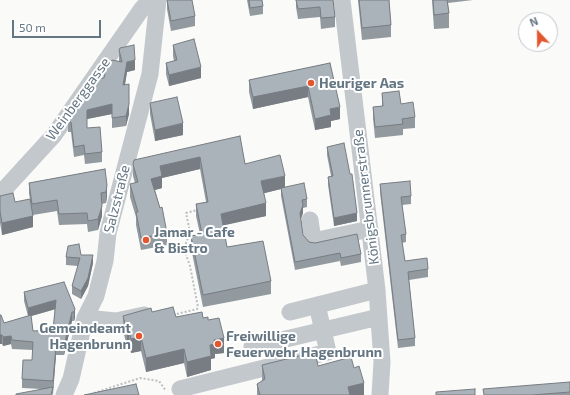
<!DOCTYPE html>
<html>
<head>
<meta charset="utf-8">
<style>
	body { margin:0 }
	#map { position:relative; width:570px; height:395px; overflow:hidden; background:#fafaf8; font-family:"Exo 2",sans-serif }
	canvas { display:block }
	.north { position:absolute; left:518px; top:12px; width:40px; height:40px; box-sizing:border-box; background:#fff; border:1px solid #c1c8cd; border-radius:50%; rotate:338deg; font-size:11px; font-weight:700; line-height:16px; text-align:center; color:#657683 }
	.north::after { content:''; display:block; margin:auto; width:14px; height:18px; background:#e4572e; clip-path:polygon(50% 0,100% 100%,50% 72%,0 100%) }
	.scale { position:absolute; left:12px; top:20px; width:89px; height:18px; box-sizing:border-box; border:2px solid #657683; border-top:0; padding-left:5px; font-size:12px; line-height:14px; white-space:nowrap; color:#657683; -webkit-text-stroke:3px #fff; paint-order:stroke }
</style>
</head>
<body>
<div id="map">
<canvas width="570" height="395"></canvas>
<div class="north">N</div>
<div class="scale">50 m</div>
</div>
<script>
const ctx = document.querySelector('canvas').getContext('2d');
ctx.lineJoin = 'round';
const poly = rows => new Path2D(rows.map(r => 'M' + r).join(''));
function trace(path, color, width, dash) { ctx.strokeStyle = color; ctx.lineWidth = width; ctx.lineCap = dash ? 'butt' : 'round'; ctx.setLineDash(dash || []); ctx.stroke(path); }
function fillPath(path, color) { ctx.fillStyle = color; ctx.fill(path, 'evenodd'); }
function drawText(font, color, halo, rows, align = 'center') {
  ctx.font = font + ' "Exo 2",sans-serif'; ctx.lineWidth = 4; ctx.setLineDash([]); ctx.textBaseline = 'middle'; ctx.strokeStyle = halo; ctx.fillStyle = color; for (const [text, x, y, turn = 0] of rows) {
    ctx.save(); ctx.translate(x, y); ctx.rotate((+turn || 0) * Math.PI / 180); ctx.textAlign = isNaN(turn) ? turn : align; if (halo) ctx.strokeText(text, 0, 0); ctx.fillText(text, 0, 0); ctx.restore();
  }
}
trace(poly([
	[173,315,197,309,198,307,190,266,184,249,190,232,186,213,197,210],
	[94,393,140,378,159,381,166,391]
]), '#bbbfc2', 2, [2, 2]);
trace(poly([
	[342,0,377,290,382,362,380,395],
	[0,194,54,135,141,10,150,0],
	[310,220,313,241,370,229],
	[290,312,377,290],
	[85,318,116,321,144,315],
	[252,347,379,317],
	[180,389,328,352,317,305],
	[64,395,71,379,85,318,96,296,105,261,108,233,150,74,158,0]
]), '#c3c8cc', 17);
fillPath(poly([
	[167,0,195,16,195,26,171,31,167,9],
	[247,0,262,0,263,6,263,14,250,16],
	[296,0,333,0,335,17,335,27,321,29,320,17,298,19,296,7],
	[358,0,389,0,391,25,391,37,362,40],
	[432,0,473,0,448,3,449,13,449,28,434,29],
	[173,45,201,78,169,86,166,74,166,63,174,61,173,56],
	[119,50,135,70,127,72,125,85,129,114,126,126,112,128,112,114,87,119,87,128,102,152,102,162,85,164,84,155,74,157,71,132,68,132,68,122,119,61],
	[330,63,340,119,331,121,331,127,315,130,308,97,253,109,249,92,249,80],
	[382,93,401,104,415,117,415,128,403,129,403,135,375,138,373,118,373,107,382,106],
	[150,103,183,135,155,141,150,114],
	[240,136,245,164,285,187,307,199,307,207,303,208,303,213,301,219,303,235,309,242,361,254,361,262,341,266,340,261,295,270,281,196,281,189,264,193,266,216,223,225,227,247,271,281,271,294,203,307,191,248,191,236,200,234,196,216,196,204,206,202,200,169,162,178,162,188,155,190,167,233,167,245,141,250,136,225,136,217,130,197,130,184,135,183,133,176,133,164],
	[327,147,357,221,334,226,328,185,328,177,331,176,327,155],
	[105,169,107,196,106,203,102,204,102,216,98,230,88,232,87,224,59,225,57,211,33,215,33,227,2,235,0,223,0,196,15,202,31,204,29,194,29,183],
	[380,184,411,196,411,204,402,205,406,234,406,242,402,243,405,261,428,269,428,277,409,280,415,338,415,346,398,348,380,192],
	[81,255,93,263,88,286,81,299,72,294,72,286,78,266,66,265,66,257],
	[24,292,75,309,75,318,74,321,72,321,64,355,56,355,53,395,41,389,22,388,22,379,32,360,33,350,12,349,11,344,3,346,2,344,0,344,4,323,28,316,24,301],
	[55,309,53,330,33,331,31,316],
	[152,312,176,317,203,318,208,320,224,353,215,354,215,358,211,359,211,370,187,377,184,363,146,372,141,351,131,353,129,345,127,346,123,331,123,316],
	[262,365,318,366,354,368,364,395,257,395,257,384,262,381],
	[570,382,570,395,483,395]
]), '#929a9f');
fillPath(poly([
	[135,60,135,70,127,72,123,95,123,85,127,62],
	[201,67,201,78,169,86,169,75],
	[308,86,308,97,253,109,253,97],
	[112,104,112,114,87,119,87,110],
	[129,104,129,114,126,126,126,116],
	[340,107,340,119,331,121,331,127,315,130,315,119,330,109],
	[183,123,183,135,155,141,155,130],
	[200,157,200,169,162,178,162,188,151,191,151,179,160,166],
	[285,176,285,188,261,194,261,181],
	[107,185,107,196,106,203,106,192],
	[266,203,266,216,221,226,221,214],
	[303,205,303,213,300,221,300,213],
	[102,206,102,216,98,230,98,219],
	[357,213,357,221,334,226,334,218],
	[33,216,33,227,2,235,2,223],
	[93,255,93,263,88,286,81,299,81,291],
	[56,300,56,309,28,317,28,308],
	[75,309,75,318,74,321,74,312],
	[72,312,72,321,64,355,64,346],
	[127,331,129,331,129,345,127,346],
	[0,335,2,335,2,344,0,344],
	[11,336,11,344,3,346,3,337],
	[141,337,141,351,131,353,131,339],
	[224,338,224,353,215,354,215,358,211,359,211,370,187,377,187,362,210,345,214,340],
	[56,346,56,355,53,390,53,381],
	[184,349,184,363,146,372,146,358],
	[364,383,364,395,348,395,348,387]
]), '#777d82');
const building = poly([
	[167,0,192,0,195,16,171,21,167,0],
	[249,0,262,0,263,6,250,8,249,0],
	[296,0,333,0,335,17,321,18,320,7,298,9,296,0],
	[359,0,389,0,391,25,362,28,359,0],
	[433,0,447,0,449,13,434,15,433,0],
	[194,39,201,67,169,75,166,63,177,60,173,45,194,39],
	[134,45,135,60,127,62,123,85,129,84,129,104,126,116,112,118,112,104,87,110,87,128,100,127,102,152,85,154,84,145,74,147,71,122,68,122,98,79,104,78,106,68,112,60,122,62,119,50,120,48,134,45],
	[330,63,340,107,330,109,331,115,315,119,308,86,253,97,249,80,330,63],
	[399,91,401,104,413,102,415,117,402,119,403,124,375,127,373,107,383,106,382,93,399,91],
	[177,97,183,123,155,130,150,103,177,97],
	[240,136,245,164,280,155,285,176,261,181,266,203,221,214,227,247,263,241,271,281,203,295,191,236,202,234,196,204,208,202,200,157,160,166,162,176,151,179,160,208,162,207,167,233,141,238,136,212,138,212,130,184,138,182,133,164,134,160,240,136],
	[344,143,350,174,352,174,357,213,334,218,328,177,333,176,327,147,344,143],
	[105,169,107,185,106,192,101,193,102,206,98,219,88,221,87,213,59,214,57,200,32,204,29,183,105,169],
	[410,181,411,196,401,197,406,234,401,235,405,261,427,258,428,269,408,272,415,338,398,340,380,184,410,181],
	[304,183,307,199,302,200,303,205,300,213,303,235,309,242,315,243,357,234,361,254,341,258,340,253,295,262,281,188,304,183],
	[13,193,15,202,30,199,33,216,2,223,0,211,0,196,13,193],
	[79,244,81,255,93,255,88,278,81,291,72,286,80,258,66,257,68,246,79,244],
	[64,282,75,309,74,312,72,312,64,346,56,346,53,381,22,379,23,360,32,360,33,342,12,340,11,336,3,337,2,335,0,335,0,315,1,315,4,323,31,315,33,331,53,330,56,300,28,308,24,292,64,282],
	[173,307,176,317,202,312,203,318,208,317,208,320,219,318,224,338,214,340,215,344,210,345,211,356,187,362,184,349,146,358,141,337,131,339,129,331,127,331,123,316,151,308,152,312,173,307],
	[315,352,318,366,351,357,354,368,359,366,364,383,348,387,350,395,260,395,257,384,265,379,262,365,315,352],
	[570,382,570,392,532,395,484,395,483,389,570,382],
	[136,384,139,395,84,395,136,384],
	[53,387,51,395,16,395,16,394,53,387],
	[475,389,475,395,436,395,436,392,475,389]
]);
fillPath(building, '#aab3b9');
trace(building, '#777d82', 1);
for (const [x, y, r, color] of [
	[311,83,4,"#e4572e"],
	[146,240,4,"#e4572e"],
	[139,336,4,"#e4572e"],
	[218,344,4,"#e4572e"]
]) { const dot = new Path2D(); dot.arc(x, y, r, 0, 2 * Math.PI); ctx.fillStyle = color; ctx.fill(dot); trace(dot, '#fff', 1.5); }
drawText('bold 14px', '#657683', '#fff', [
	["Heuriger Aas",319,83],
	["Jamar - Cafe",154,232],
	["& Bistro",154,248],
	["Gemeindeamt",131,328,"right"],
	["Hagenbrunn",131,344,"right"],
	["Freiwillige",226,336],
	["Feuerwehr Hagenbrunn",226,352]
], 'left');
drawText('14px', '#657683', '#fff', [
	["Weinberggasse",78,99,-54],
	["Königsbrunnerstraße",366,197,-97],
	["Salzstraße",117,199,-76]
]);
</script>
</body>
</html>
